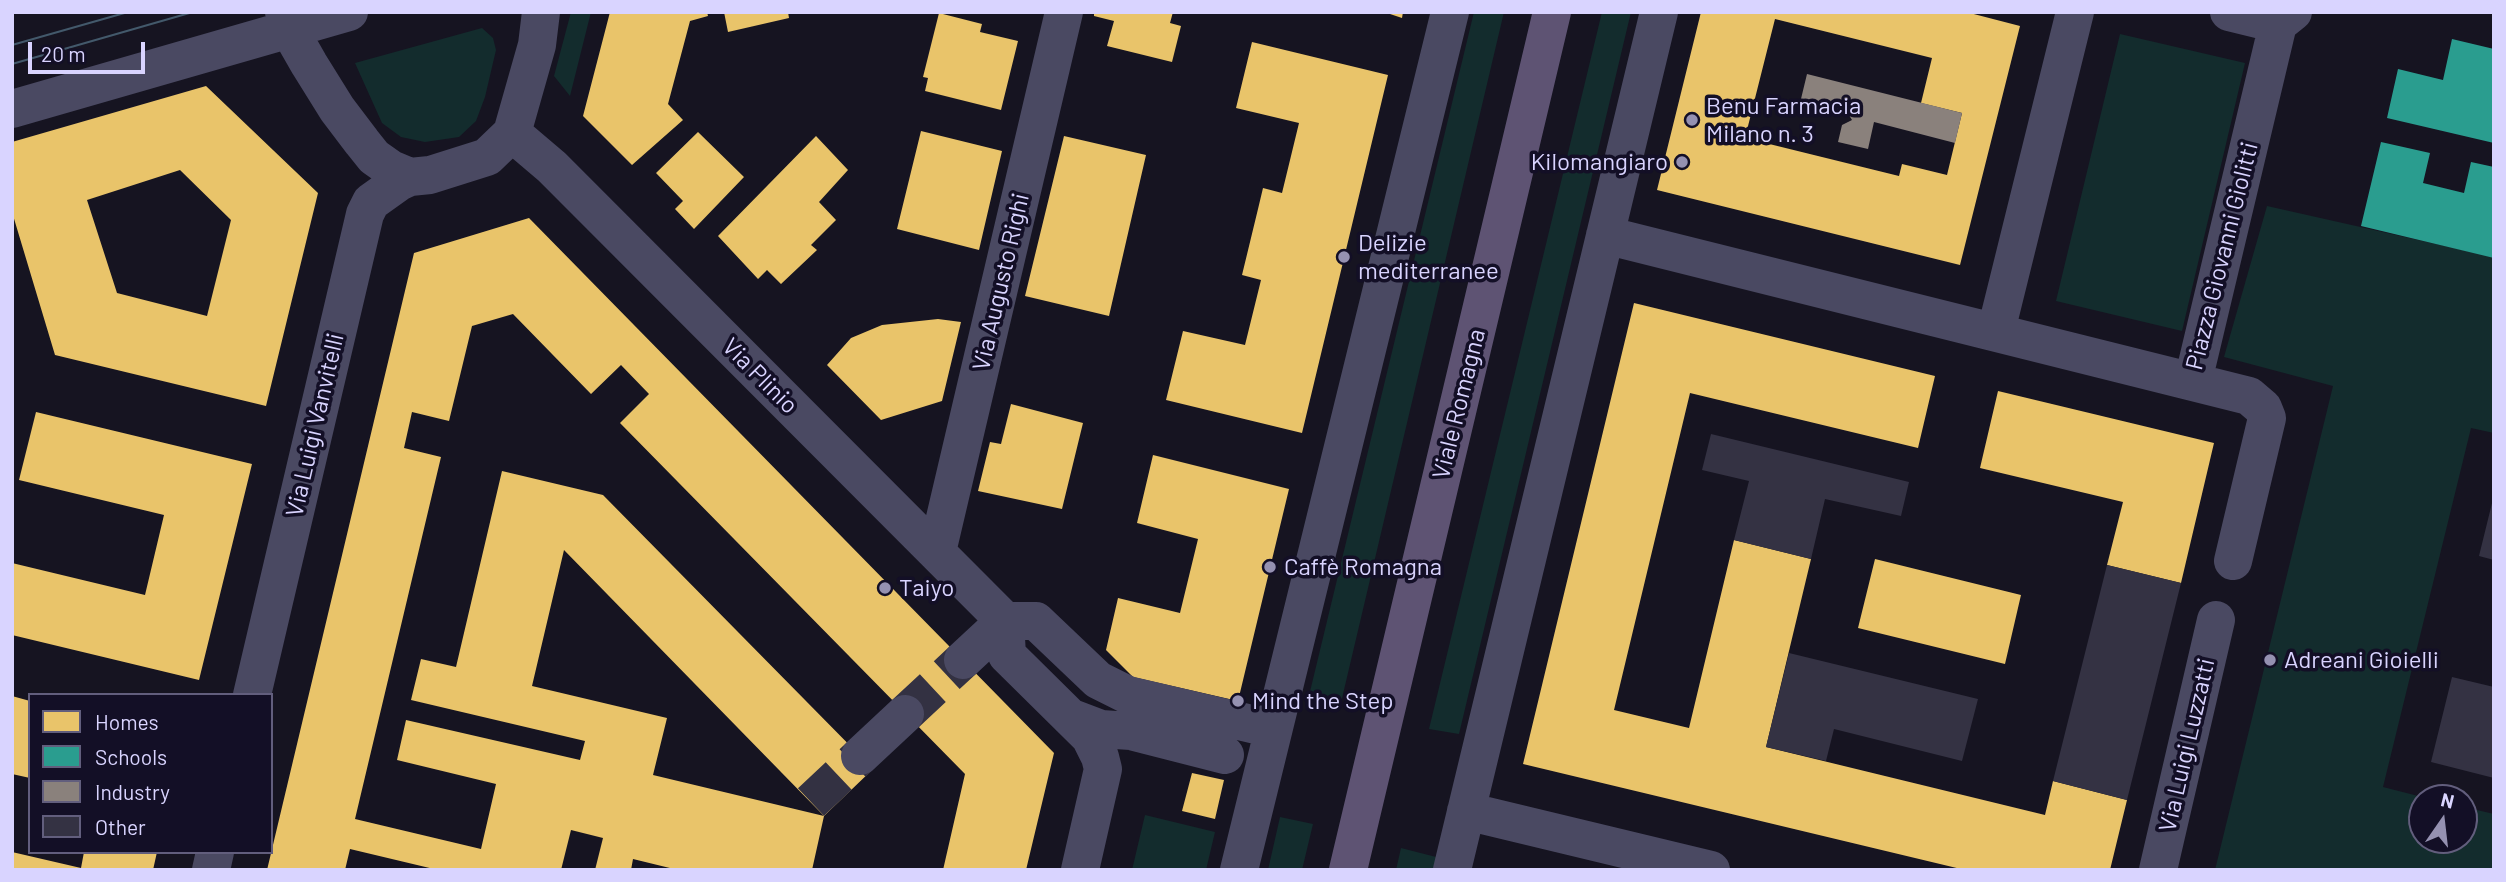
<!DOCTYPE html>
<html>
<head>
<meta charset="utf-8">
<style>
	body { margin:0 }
	#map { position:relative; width:2506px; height:882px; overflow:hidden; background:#161421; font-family:Barlow,sans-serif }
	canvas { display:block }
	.frame { position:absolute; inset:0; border:14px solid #d9d4ff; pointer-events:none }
	.legend { position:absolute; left:28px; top:693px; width:245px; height:161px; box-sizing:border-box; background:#130f26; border:2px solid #625e7d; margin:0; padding:9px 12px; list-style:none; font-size:21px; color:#d9d4ff }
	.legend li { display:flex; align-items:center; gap:14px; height:35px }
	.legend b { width:35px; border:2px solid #625e7d }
	.north { position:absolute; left:2408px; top:784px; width:70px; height:70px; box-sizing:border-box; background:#130f26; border:2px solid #625e7d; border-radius:50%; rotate:14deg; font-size:19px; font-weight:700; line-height:28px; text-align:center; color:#d9d4ff }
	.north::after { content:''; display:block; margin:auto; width:24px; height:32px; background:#9591b1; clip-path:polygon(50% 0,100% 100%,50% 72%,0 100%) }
	.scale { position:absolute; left:28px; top:42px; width:117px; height:32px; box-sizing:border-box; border:4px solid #d9d4ff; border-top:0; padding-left:9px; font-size:21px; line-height:24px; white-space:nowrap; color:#d9d4ff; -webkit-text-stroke:5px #130f26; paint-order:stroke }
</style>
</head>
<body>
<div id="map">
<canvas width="2506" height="882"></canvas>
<div class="frame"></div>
<ul class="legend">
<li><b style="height:19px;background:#e9c46a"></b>Homes</li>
<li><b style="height:19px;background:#2a9d8f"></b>Schools</li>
<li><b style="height:19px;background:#8a817c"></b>Industry</li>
<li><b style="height:19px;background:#343243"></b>Other</li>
</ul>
<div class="north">N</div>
<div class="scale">20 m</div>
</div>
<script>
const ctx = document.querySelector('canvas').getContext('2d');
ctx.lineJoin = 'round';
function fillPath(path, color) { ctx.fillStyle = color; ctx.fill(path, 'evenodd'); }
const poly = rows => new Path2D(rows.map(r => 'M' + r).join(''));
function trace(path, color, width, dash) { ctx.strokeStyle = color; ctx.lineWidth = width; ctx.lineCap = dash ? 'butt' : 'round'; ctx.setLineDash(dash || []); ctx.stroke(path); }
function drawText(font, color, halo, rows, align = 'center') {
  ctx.font = font + ' Barlow,sans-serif'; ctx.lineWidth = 7; ctx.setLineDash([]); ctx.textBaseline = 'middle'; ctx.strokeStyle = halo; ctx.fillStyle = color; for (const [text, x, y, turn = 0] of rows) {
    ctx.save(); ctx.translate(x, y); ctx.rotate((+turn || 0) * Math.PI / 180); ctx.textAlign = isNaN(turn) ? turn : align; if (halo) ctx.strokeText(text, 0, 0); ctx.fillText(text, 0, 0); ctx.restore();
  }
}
fillPath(poly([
	[571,12,591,12,570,96,554,76],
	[1474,12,1504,12,1339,711,1307,704],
	[1602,12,1631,12,1459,734,1429,729],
	[482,28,493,38,496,50,485,97,476,121,459,137,425,142,401,137,382,123,355,63],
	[2120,34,2245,63,2182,331,2056,301],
	[2267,206,2494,257,2494,433,2471,428,2383,787,2426,798,2422,798,2422,840,2464,840,2464,807,2494,814,2494,870,2215,870,2333,386,2224,357],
	[1145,815,1215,832,1206,870,1132,870],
	[1280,817,1313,824,1302,870,1268,870],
	[1401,848,1440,858,1437,870,1396,870]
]), '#132c2d');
fillPath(poly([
	[610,12,707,12,708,16,690,21,668,104,683,120,632,165,583,116],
	[724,12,788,12,789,18,728,32],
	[1094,12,1173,12,1170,23,1181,26,1172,62,1107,46,1114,21,1094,16],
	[1384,12,1403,12,1402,18],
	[1701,12,1966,12,2020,26,1960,265,1657,190],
	[1775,19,1932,58,1921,103,1962,113,1947,175,1902,164,1899,176,1745,138],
	[939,13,982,24,980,32,1018,41,1001,110,925,91,928,78,923,77],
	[1252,42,1388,75,1302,433,1166,400,1183,331,1245,345,1261,280,1242,275,1258,209,1263,188,1282,193,1299,123,1236,108],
	[206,86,318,193,266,406,55,355,12,212,12,142],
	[180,170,231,220,207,316,117,293,87,200],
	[921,131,1002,151,979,250,897,229],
	[698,132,744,177,694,229,675,209,683,201,656,173],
	[816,136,848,170,819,202,836,220,811,245,817,250,781,284,767,270,758,279,718,236],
	[1064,136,1146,155,1109,316,1025,296],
	[529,218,1054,753,1026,870,943,870,965,774,620,423,649,394,621,365,591,394,513,314,472,326,449,421,412,412,404,448,441,457,355,819,481,849,496,784,397,760,406,720,580,760,585,741,411,700,421,659,456,667,502,471,603,495,873,769,824,816,812,870,678,870,633,859,631,870,595,870,603,838,571,830,561,870,438,870,350,849,345,870,267,870,414,253],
	[564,550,824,816,653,775,667,718,532,686],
	[1634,303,1935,376,1918,448,1690,393,1614,710,1689,728,1734,540,1811,559,1766,747,2045,815,2053,781,2127,800,2110,870,1965,870,1523,764],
	[938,319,961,322,942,401,881,420,827,365,851,338,882,325],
	[1998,391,2214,443,2181,583,2107,565,2123,502,1980,468],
	[1011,404,1083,423,1062,509,978,491,990,442,1001,444],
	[36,412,252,464,199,680,12,635,12,563,145,595,164,515,19,480],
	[1153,455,1289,489,1238,701,1133,677,1106,650,1118,598,1180,613,1198,539,1137,523],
	[1875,559,2021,595,2005,664,1858,628],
	[12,696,30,701,30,778,12,774],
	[1192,773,1224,780,1215,819,1182,811],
	[12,852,81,868,84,852,157,852,153,870,12,870]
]), '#e9c46a');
fillPath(poly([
	[2452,39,2494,49,2494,143,2387,118,2398,69,2443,80],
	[2381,142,2430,153,2423,183,2464,193,2471,162,2494,167,2494,258,2361,226]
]), '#2a9d8f');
fillPath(poly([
	[1807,74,1962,113,1955,143,1874,122,1868,149,1838,142,1842,125,1852,120,1844,107,1836,112,1800,103]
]), '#8a817c');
fillPath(poly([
	[1711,434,1909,482,1901,516,1825,499,1811,559,1734,540,1749,481,1702,470],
	[2493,499,2494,499,2494,560,2479,556],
	[2107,565,2181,583,2127,800,2053,781],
	[1789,653,1978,699,1962,761,1834,729,1826,761,1766,747],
	[2452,677,2494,687,2494,778,2431,762]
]), '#343243');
trace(poly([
	[905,714,963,660],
	[811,802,860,756]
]), '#333142', 38, [38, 19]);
trace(poly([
	[284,12,289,29,309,64,337,109,362,142,374,157,391,169,410,177,430,175,487,157,512,133,537,45,541,12],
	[2229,12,2278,24,2293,12],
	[12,109,349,12],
	[512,133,552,167,1005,621],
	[1605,235,2249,396,2263,408,2267,418,2233,561],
	[1996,331,2075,12],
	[2193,381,2278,24],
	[937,552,1064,12],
	[1005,621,1036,621,1098,680,1128,695,1273,729],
	[1005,621,1007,655,1090,737,1100,757,1103,769,1080,870],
	[963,660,1005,621],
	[252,695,365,214,371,202,399,182,410,177],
	[1072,718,1101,729,1131,731,1225,755],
	[860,756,905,714],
	[1466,811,1711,870],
	[211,870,215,852],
	[1239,870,1450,12],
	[1452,870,1659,12],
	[2158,870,2216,620]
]), '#4a4962', 38);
trace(poly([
	[1348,870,1552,12]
]), '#5e5373', 38);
trace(poly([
	[12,45,128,12],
	[12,64,193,12]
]), '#43596b', 2);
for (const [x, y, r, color] of [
	[1692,120,7,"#9591b1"],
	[1682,162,7,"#9591b1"],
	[1344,257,7,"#9591b1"],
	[1270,567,7,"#9591b1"],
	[885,588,7,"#9591b1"],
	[2270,660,7,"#9591b1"],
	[1238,701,7,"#9591b1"]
]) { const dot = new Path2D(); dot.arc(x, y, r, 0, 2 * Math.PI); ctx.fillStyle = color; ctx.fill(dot); trace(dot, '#130f26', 2.5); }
drawText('24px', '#d9d4ff', '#130f26', [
	["Benu Farmacia",1706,106],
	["Milano n. 3",1706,134],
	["Kilomangiaro",1668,162,"right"],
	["Delizie",1358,243],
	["mediterranee",1358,271],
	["Caffè Romagna",1284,567],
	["Taiyo",899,588],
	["Adreani Gioielli",2284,660],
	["Mind the Step",1252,701]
], 'left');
drawText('24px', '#d9d4ff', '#130f26', [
	["Piazza Giovanni Giolitti",2222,256,-76],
	["Via Augusto Righi",1001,282,-77],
	["Via Plinio",760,376,45],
	["Viale Romagna",1459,404,-76],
	["Via Luigi Vanvitelli",315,425,-77],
	["Via Luigi Luzzatti",2187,745,-77]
]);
</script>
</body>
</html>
